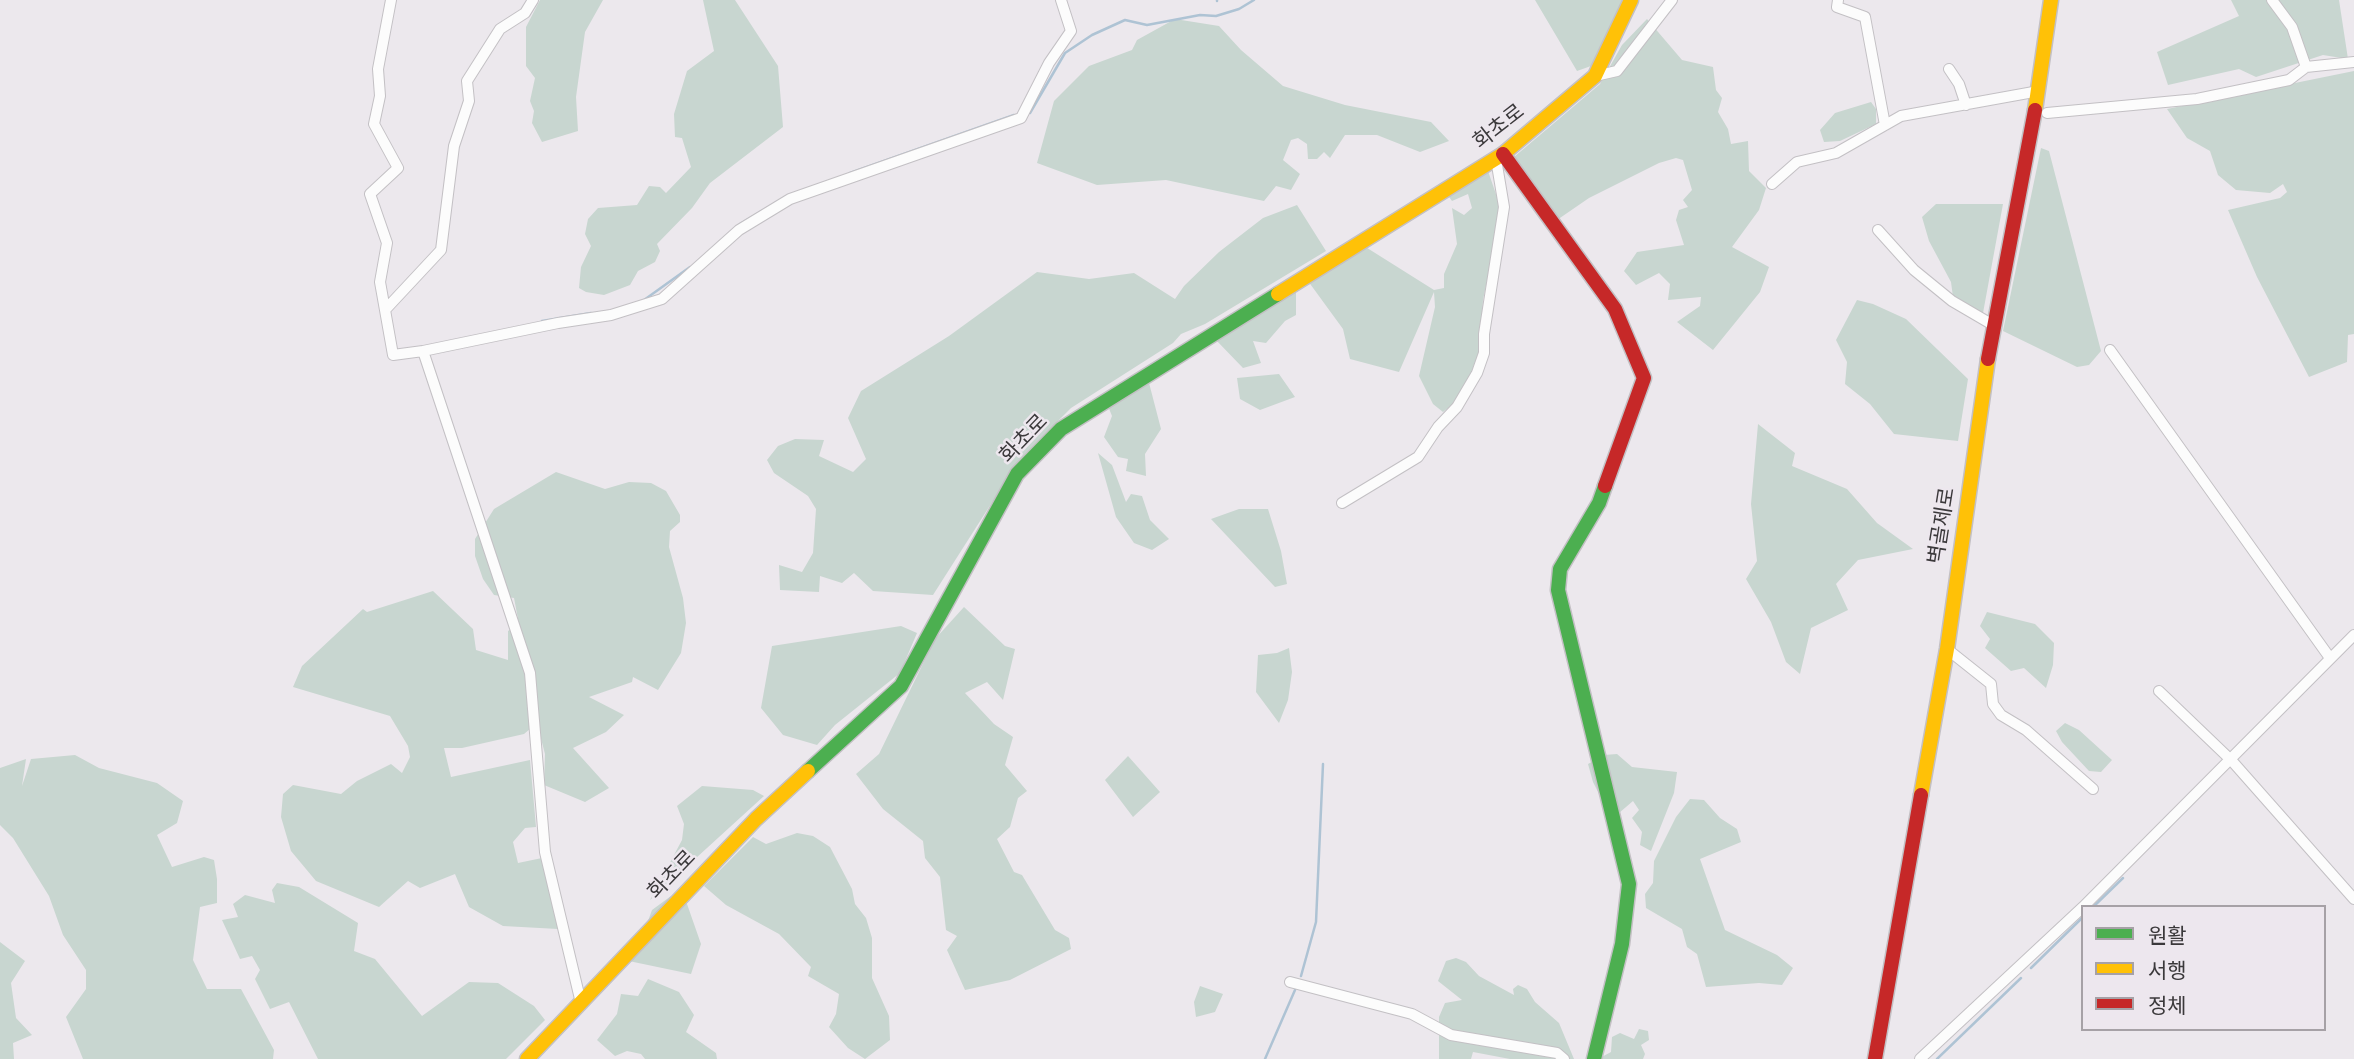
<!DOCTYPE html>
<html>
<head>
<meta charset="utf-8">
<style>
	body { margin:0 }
	#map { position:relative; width:2354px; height:1059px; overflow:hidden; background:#ece8ed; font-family:"IBM Plex Sans","Noto Sans KR",sans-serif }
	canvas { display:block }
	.legend { position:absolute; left:2081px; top:905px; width:245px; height:126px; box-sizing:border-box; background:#ede7ee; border:2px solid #a6a1a6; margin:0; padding:9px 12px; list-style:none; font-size:21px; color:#3b393b }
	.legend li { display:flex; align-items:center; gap:14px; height:35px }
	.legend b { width:35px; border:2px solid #a6a1a6 }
</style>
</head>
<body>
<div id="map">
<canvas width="2354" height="1059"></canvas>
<ul class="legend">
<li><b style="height:9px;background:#4caf50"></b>원활</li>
<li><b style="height:9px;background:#ffc107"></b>서행</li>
<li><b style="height:9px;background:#c62828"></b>정체</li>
</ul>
</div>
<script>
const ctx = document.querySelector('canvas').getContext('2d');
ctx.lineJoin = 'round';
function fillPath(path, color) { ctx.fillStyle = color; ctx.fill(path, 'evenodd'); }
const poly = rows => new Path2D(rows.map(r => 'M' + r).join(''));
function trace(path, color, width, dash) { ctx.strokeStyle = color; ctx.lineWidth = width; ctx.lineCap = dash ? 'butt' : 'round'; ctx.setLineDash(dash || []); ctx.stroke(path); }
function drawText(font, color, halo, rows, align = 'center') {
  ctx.font = font + ' "IBM Plex Sans","Noto Sans KR",sans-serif'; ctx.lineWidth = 5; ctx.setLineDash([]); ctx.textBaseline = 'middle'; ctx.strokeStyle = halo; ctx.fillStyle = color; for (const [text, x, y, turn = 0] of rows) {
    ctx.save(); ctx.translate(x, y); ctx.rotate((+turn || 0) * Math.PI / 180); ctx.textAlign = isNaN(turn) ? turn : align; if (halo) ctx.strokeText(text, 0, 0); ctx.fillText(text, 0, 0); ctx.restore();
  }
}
fillPath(poly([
	[540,0,603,0,585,32,576,97,578,131,542,142,532,123,534,111,530,101,535,78,526,66,526,27],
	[703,0,735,0,778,66,783,127,710,183,692,208,657,244,660,251,655,262,638,271,630,285,604,295,586,292,579,288,581,267,591,246,585,234,588,219,598,208,637,205,649,186,660,187,666,193,691,167,682,138,675,137,674,114,687,71,714,51],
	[1535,0,1623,0,1591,66,1577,71],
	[2231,0,2339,0,2348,59,2323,55,2256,77,2239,69,2168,85,2157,52,2239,16],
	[1175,19,1219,26,1241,50,1283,86,1345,105,1431,122,1449,141,1420,152,1377,135,1345,135,1330,158,1324,152,1317,159,1308,159,1307,144,1298,138,1291,140,1283,160,1300,174,1291,190,1276,186,1264,201,1166,180,1097,185,1037,163,1054,101,1089,66,1132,50,1137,40],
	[1647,19,1682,60,1713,67,1716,90,1722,98,1718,112,1728,129,1731,144,1748,141,1749,171,1766,188,1759,210,1732,247,1769,267,1760,292,1713,350,1677,322,1700,306,1701,297,1668,300,1670,284,1659,273,1636,285,1624,271,1637,252,1684,245,1676,220,1679,210,1688,207,1683,200,1692,190,1683,160,1676,158,1659,163,1589,198,1557,220,1514,157,1600,84,1622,45],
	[2354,71,2354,334,2348,335,2347,362,2309,377,2257,277,2228,210,2280,198,2287,192,2283,184,2270,193,2236,190,2218,175,2210,151,2187,138,2167,109],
	[1871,102,1876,109,1876,124,1840,141,1824,142,1820,130,1835,113],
	[2041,148,2049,151,2101,351,2089,365,2077,367,2003,331],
	[1488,171,1498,200,1499,221,1483,300,1480,348,1467,385,1453,404,1443,412,1433,404,1419,376,1435,307,1434,292,1399,372,1350,359,1343,329,1308,281,1364,246,1434,290,1444,288,1444,274,1457,244,1452,208,1464,215,1472,208,1468,194,1452,201,1447,194],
	[1936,204,2003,204,1983,313,1953,297,1951,282,1929,241,1922,217],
	[1297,205,1326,251,1205,324,1181,334,1173,343,1071,408,1019,460,933,595,873,591,854,573,842,583,820,576,819,592,780,590,779,565,802,572,813,553,816,509,808,496,774,473,767,460,778,446,795,439,824,440,819,456,853,472,866,459,848,418,861,391,949,336,1037,272,1089,279,1134,273,1175,299,1184,286,1219,252,1263,218],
	[1296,291,1296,315,1285,321,1266,343,1253,341,1261,363,1243,368,1215,339],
	[1857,300,1873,304,1906,319,1968,379,1958,441,1894,434,1870,404,1845,384,1847,362,1836,340],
	[1279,374,1295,397,1260,410,1240,399,1237,378],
	[1148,379,1161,429,1145,454,1146,476,1126,471,1128,459,1118,457,1104,437,1112,416,1108,406],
	[1758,424,1795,453,1792,466,1847,489,1877,523,1913,549,1858,560,1836,584,1848,610,1811,628,1800,674,1786,662,1771,622,1746,579,1757,561,1751,504],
	[1098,453,1112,465,1126,502,1131,494,1142,496,1150,520,1169,539,1152,550,1134,543,1116,517],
	[556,472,605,489,629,482,651,483,666,491,680,515,680,522,670,531,669,547,683,598,686,623,681,653,658,690,633,677,632,682,589,697,624,715,606,732,573,748,609,788,585,802,544,785,545,754,537,723,524,734,462,748,444,748,451,777,530,760,536,827,525,828,513,842,518,863,542,858,558,929,503,926,469,907,455,874,420,888,408,881,379,907,316,881,291,851,281,817,283,794,293,785,341,794,357,781,391,764,402,773,410,757,408,746,390,716,293,687,302,666,363,609,367,612,433,591,473,629,476,650,508,660,508,631,519,624,514,598,494,595,483,579,475,556,475,539,494,509],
	[1239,509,1268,509,1281,551,1287,584,1275,587,1211,519],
	[964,607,1005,646,1015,649,1003,700,987,682,965,693,994,724,1013,737,1005,765,1027,791,1018,798,1010,827,997,839,1014,872,1022,875,1055,930,1069,938,1071,949,1010,980,965,990,947,950,957,936,946,930,940,877,925,858,923,841,883,809,856,774,879,754,935,639],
	[1987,612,2035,624,2054,643,2053,665,2046,688,2024,668,2011,671,1985,648,1990,639,1980,626],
	[901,626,917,633,900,673,835,725,817,745,783,735,761,708,772,646],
	[1289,648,1292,672,1288,700,1279,723,1256,692,1258,655,1277,653],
	[2065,723,2079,730,2112,760,2101,772,2089,771,2062,742,2056,731],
	[1617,754,1632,767,1677,772,1674,793,1651,851,1640,845,1642,832,1632,818,1639,810,1633,801,1619,813,1603,802,1593,782,1588,764,1604,755],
	[75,755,99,768,157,783,183,801,177,823,157,835,172,867,204,857,214,860,217,879,217,903,200,907,193,960,207,989,241,989,274,1050,273,1059,83,1059,66,1017,86,989,86,970,63,935,49,896,13,838,0,825,0,768,26,759,22,786,31,759],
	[1128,756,1160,792,1133,817,1105,780],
	[702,786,753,790,764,796,650,900,682,840,684,824,677,806],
	[1690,799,1704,800,1720,818,1737,829,1741,842,1700,859,1725,930,1777,955,1793,968,1782,985,1759,983,1706,987,1697,954,1687,947,1682,929,1646,908,1645,894,1653,883,1654,861,1676,817],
	[797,833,813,836,830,847,852,889,855,904,866,918,872,938,872,978,889,1016,890,1040,865,1059,848,1048,829,1027,836,1014,839,994,808,976,811,967,779,934,726,905,704,886,753,837,766,844],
	[277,883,299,887,358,923,354,951,375,959,422,1016,469,982,498,983,534,1006,545,1020,506,1059,318,1059,289,1002,270,1009,255,979,260,970,252,956,240,959,222,920,238,917,233,904,245,895,275,903,272,890],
	[671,896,687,904,701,944,691,974,624,960,652,931,648,921,652,910],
	[0,942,25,961,11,983,16,1018,32,1035,13,1043,14,1059,0,1059],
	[1456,958,1466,962,1479,976,1514,995,1513,989,1518,985,1527,989,1535,1002,1559,1023,1574,1059,1510,1059,1473,1052,1471,1059,1439,1059,1439,1017,1445,1003,1462,1000,1438,981,1446,961],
	[648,979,679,992,694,1015,686,1032,716,1053,717,1059,645,1059,641,1054,627,1051,615,1056,597,1040,617,1014,621,994,638,996],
	[1200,986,1223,994,1215,1012,1196,1017,1194,1002],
	[1639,1029,1648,1031,1649,1040,1641,1045,1645,1054,1643,1059,1598,1059,1611,1052,1612,1037,1620,1033,1634,1039]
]), '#c8d6d0');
trace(poly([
	[1217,0,1217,1],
	[1030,113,1065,53,1092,35,1125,20,1147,25,1200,15,1216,16,1239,9,1254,0],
	[850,173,1014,115],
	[740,224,782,199],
	[644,300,690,267],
	[542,321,591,313],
	[2093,907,2123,878],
	[2031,968,2083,917],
	[1301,976,1316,922,1323,764],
	[1265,1059,1295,990],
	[1937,1059,2021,978]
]), '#aec3d4', 2.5);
const street = poly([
	[391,0,378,69,380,96,374,124,398,168,370,194,387,243,380,282,385,310,441,250,454,146,469,101,467,81,500,29,525,13,533,0],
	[1838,0,1837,7,1865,17,1885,125],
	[2272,0,2292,27,2306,67],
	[1949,69,1959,84,1966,105],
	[1595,76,1617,71,1672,0],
	[2047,113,2197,99,2289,80,2306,67,2354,62],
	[1772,184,1797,162,1836,153,1901,116,2039,91],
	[1878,230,1914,270,1952,301,1993,325],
	[385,310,393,355,423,351,530,673,545,852,581,1003],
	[2110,350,2330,658],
	[423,351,558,323,611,315,662,299,739,230,790,199,1021,118,1049,63,1071,31,1061,0],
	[1342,503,1418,457,1438,427,1457,407,1477,373,1484,353,1484,334,1504,207,1496,159],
	[1947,649,1991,684,1993,704,2001,715,2026,730,2093,789],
	[2159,691,2232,761,2354,899],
	[2083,907,2354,635],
	[1290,982,1412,1014,1451,1035,1557,1053,1564,1059],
	[1920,1059,2083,907]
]);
const fast = poly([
	[808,771,901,686,1017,474,1061,429,1278,294],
	[1594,1059,1622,944,1629,884,1558,590,1560,569,1599,503,1605,486]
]);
const slow = poly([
	[2035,110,2051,0],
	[1278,294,1503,154,1595,76,1631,0],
	[1921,795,1947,649,1988,359],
	[527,1059,756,819,808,771]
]);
const jam = poly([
	[1503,154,1615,309,1644,378,1605,486],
	[1988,359,2035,110],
	[1875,1059,1921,795]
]);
trace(street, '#c3c0c4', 12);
trace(fast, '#c3c0c4', 17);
trace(slow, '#c3c0c4', 17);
trace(jam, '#c3c0c4', 17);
trace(street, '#fcfcfc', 10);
trace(fast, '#4caf50', 14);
trace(slow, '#ffc107', 14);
trace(jam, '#c62828', 14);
drawText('21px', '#3b393b', '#ede7ee', [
	["화초로",1499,127,-38],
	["화초로",1024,439,-46],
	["벽골제로",1942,526,-81],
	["화초로",672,875,-46]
]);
</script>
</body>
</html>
